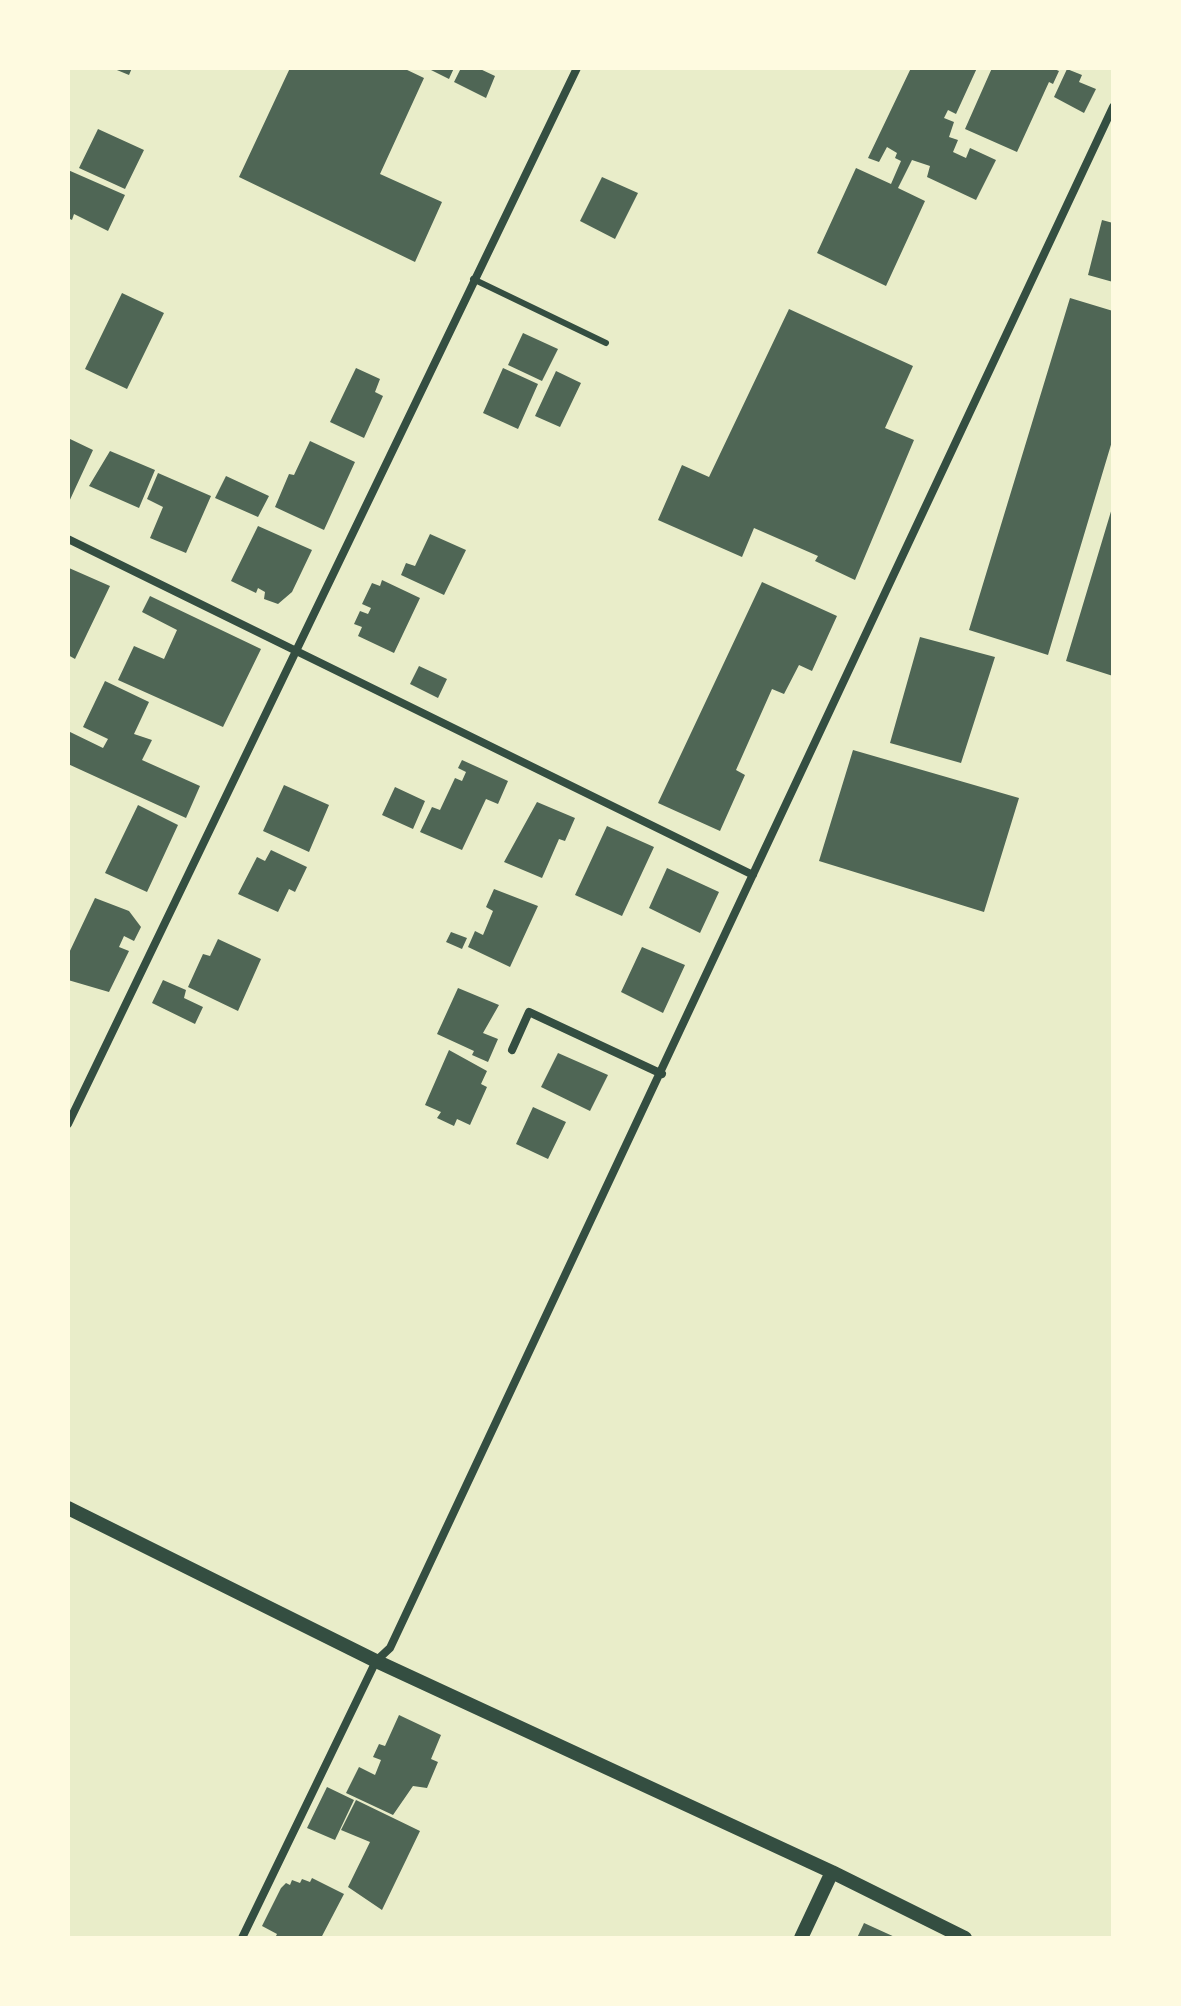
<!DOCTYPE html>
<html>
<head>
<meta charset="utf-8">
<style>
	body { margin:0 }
	#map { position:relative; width:1181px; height:2006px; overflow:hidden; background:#e9edc9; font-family:Barlow,sans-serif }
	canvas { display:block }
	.frame { position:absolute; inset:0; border:70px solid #fefae0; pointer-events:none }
</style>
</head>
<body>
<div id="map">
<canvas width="1181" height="2006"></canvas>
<div class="frame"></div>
</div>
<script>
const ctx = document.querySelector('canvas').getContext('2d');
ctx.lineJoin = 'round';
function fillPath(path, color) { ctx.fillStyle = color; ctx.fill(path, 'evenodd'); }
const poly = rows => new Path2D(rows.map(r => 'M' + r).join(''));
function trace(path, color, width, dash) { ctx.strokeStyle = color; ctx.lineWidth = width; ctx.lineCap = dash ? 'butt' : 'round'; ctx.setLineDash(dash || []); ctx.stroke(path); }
fillPath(poly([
	[112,68,132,68,129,75],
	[290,68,403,68,424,78,380,174,442,202,415,262,239,177],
	[427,68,454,68,449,79],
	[461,68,478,68,495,76,486,98,454,82],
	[911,68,977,68,956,114,948,110,944,118,954,122,949,137,958,140,953,152,966,158,970,148,996,160,976,200,927,177,930,166,912,160,898,188,925,201,886,286,817,253,856,168,891,184,901,161,895,158,897,153,887,147,879,162,868,158],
	[992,68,1052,68,1059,71,1053,84,1049,82,1017,152,965,129],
	[1067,69,1082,75,1079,82,1096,89,1084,113,1054,97],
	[98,129,144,150,125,189,79,168],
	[68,170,125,195,108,231,74,214,72,220,68,218],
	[602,177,638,193,615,239,580,221],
	[1102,220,1113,223,1113,282,1088,275],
	[122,293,164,313,127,389,85,369],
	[1070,298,1113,311,1113,438,1048,655,969,630],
	[789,309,913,366,885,428,914,440,855,580,815,561,818,556,754,528,742,557,658,520,682,465,709,477],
	[523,333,558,349,542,381,508,365],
	[356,368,380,379,375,392,383,396,364,438,330,422],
	[503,368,538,384,518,429,483,413],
	[556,371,581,383,560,427,535,416],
	[68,438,93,450,68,504],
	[310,441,355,462,324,530,275,507,289,474,294,475],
	[110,451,155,470,139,508,89,486],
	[158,473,211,496,186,553,150,538,163,507,147,499],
	[226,476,269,496,258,517,215,498],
	[1112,508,1113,508,1113,676,1066,661],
	[258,526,312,550,292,592,278,604,264,599,265,592,258,588,256,593,231,581],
	[430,534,466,550,444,595,401,575,406,563,415,566],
	[69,568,110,586,75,659,68,655],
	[382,580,420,598,394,653,358,636,362,627,354,624,360,611,368,614,371,608,362,604,372,583,380,586],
	[762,582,837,616,812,671,799,665,784,694,772,689,736,770,745,775,720,831,658,803],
	[150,596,261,649,223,727,118,680,134,646,164,659,177,630,142,612],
	[920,637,995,657,961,763,890,743],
	[419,666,447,679,438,698,410,684],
	[105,681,149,702,134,734,152,740,142,760,200,786,186,818,68,764,68,731,103,748,108,739,83,727],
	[853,750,1019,798,984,912,819,861],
	[462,760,508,781,498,804,486,799,462,850,420,832,432,807,440,810,455,778,462,781,466,772,458,768],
	[284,785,329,805,309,852,263,831],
	[395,787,425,801,413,829,382,815],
	[537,802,575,818,565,841,559,839,542,878,504,862],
	[138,805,178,825,147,892,105,873],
	[607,826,654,847,622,916,575,895],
	[271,850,307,867,295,892,289,889,278,912,238,894,257,857,265,861],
	[667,868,719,892,700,933,649,908],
	[494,889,538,906,510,967,468,947,475,931,483,935,493,911,486,907],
	[95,898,129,911,141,927,134,941,124,936,119,947,129,951,109,992,68,980,68,955],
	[451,932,467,938,462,949,446,942],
	[218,939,261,959,238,1011,188,987,203,954,210,956],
	[642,947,685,965,663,1013,621,992],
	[163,980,186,990,184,998,203,1007,195,1024,152,1003],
	[458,988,499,1005,483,1033,498,1039,488,1062,472,1055,474,1051,437,1034],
	[449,1050,487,1071,481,1084,487,1087,470,1125,457,1119,454,1126,437,1118,441,1112,425,1105],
	[558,1053,608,1075,590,1111,541,1087],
	[533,1107,566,1122,548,1159,516,1144],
	[399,1715,441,1735,431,1759,438,1762,427,1788,413,1786,393,1815,346,1793,359,1767,375,1775,381,1760,373,1757,379,1744,385,1746],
	[327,1787,354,1800,335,1840,307,1828],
	[356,1800,420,1831,382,1910,348,1887,370,1842,341,1830],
	[312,1878,344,1894,321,1938,275,1938,277,1934,262,1926,281,1888,286,1883,290,1885,292,1880,300,1883,302,1879,310,1882],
	[864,1923,897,1938,857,1938]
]), '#4f6655');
trace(poly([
	[473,279,606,343]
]), '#344e41', 6);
trace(poly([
	[68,539,753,875],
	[512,1050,529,1012,662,1074],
	[68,1124,577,68],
	[242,1938,376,1661,390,1648,1113,107]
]), '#344e41', 8);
trace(poly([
	[68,1508,376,1661,832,1872,965,1938],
	[801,1938,832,1872]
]), '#344e41', 14);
</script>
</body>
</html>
